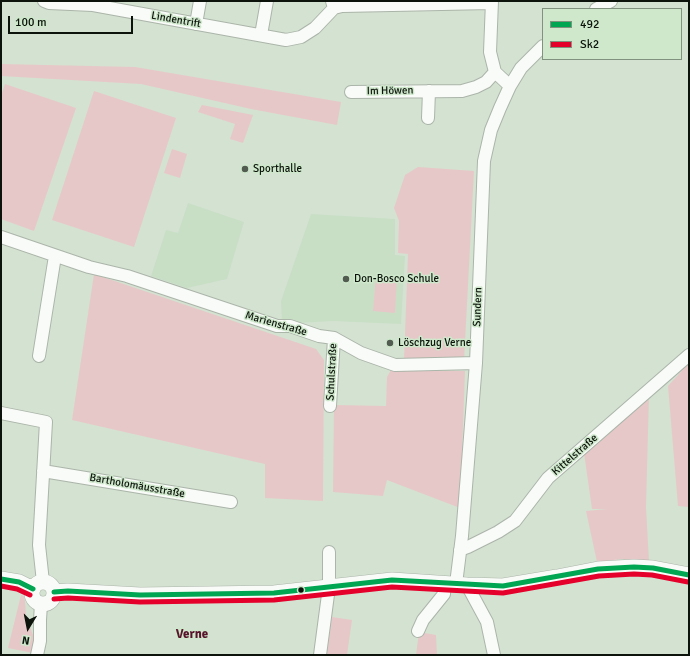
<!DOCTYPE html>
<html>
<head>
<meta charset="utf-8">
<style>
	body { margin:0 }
	#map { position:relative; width:690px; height:656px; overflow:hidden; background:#d4e2d2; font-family:Signika,sans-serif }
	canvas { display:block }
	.frame { position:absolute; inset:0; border:2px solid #0b130a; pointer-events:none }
	.legend { position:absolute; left:542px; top:8px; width:140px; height:52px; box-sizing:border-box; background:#cfe8cc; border:1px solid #81937e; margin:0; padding:5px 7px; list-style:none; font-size:12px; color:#0b130a }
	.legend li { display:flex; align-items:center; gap:8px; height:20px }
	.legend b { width:20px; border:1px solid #81937e }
	.north { position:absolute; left:8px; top:608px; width:40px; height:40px; -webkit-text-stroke:3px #cfe8cc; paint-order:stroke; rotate:190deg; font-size:11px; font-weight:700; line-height:16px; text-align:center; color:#0b130a }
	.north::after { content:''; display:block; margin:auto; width:14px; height:18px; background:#0b130a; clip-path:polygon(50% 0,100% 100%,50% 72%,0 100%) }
	.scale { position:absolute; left:8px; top:16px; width:125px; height:18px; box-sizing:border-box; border:2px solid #0b130a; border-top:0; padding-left:5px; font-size:12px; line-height:14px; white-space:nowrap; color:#0b130a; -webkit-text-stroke:3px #cfe8cc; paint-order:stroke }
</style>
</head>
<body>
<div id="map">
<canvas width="690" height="656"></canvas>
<div class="frame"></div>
<ul class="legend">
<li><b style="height:5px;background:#00a651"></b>492</li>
<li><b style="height:5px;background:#e4002b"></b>Sk2</li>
</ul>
<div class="north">N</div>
<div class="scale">100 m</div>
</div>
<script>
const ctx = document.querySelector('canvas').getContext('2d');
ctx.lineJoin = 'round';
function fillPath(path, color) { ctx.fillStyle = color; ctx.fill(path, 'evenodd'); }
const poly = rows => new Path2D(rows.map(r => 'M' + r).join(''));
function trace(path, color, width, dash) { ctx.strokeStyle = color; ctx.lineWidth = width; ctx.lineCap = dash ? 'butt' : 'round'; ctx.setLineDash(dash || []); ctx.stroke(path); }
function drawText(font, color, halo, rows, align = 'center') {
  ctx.font = font + ' Signika,sans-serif'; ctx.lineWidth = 3; ctx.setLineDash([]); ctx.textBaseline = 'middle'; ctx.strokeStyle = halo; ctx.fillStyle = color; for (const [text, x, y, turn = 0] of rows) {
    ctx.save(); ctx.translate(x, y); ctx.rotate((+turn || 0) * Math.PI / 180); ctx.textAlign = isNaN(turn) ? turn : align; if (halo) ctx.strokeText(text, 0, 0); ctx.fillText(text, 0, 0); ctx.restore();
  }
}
fillPath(poly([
	[188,203,244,222,227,279,187,288,151,276,166,230,178,233],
	[311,214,395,219,395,255,405,256,401,324,332,321,282,324,281,301]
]), '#c8dfc5');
fillPath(poly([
	[1,64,135,67,341,102,337,125,251,109,141,84,1,76],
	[5,84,76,108,34,231,1,219,1,96],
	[94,91,176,118,134,247,52,220],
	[202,105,253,115,243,143,230,139,235,124,198,112],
	[172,149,187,154,180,178,164,173],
	[418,167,474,171,464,361,404,360,408,254,398,253,399,221,394,208,405,175],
	[94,274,316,349,324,360,323,501,265,498,265,464,72,420],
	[376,275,397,277,395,313,373,311],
	[689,363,689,507,678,506,668,386],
	[391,370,465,371,460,508,387,480,383,496,333,492,334,405,386,406,387,377],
	[649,395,646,507,649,562,622,559,597,562,586,511,607,509,592,509,584,453],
	[21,595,24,596,25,601,26,616,33,635,33,653,8,648],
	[332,617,352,620,347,655,327,655],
	[419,632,436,635,437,655,416,655]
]), '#e7c8c8');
const minor = poly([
	[44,1,49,3,93,5,286,40,301,37,315,28,334,8,332,1],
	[492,1,490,52,495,72,510,86],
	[334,8,342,6,491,3],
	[596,9,611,1],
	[196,24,200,1],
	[261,35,267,1],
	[351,92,462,91,476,87,486,82,495,72],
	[428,118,429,91],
	[1,237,89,267,127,276,277,326,290,326,319,336,334,338,361,353,395,365,476,363],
	[39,356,55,256],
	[330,406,334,338],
	[1,413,46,422,39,545,43,582],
	[43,471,231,502],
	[460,550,468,547,498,532,515,521,548,478,689,355],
	[456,584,462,536,476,363,484,161,491,130,500,108,510,86,521,68,543,46],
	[467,585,487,622,494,655],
	[418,631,423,620,444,594,445,583],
	[37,655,40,641,40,620,41,604],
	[320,655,329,587,329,552]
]);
const major = poly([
	[1,579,19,582,33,589],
	'32 593a11 11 0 1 1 22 0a11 11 0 1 1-22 0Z',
	[54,592,68,591,140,595,274,593,392,580,467,585,503,586,557,577,598,569,634,567,653,568,689,575]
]);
trace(minor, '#abb5a9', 14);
trace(major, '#abb5a9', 16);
trace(minor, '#f9fbf8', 12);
trace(major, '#f9fbf8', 15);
trace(poly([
	[1,579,19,582,33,589],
	[54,592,68,591,140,595,274,593,392,580,503,586,598,569,634,567,653,568,689,575]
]), '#00a651', 5);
trace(poly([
	[1,586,17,589,30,595],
	[54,599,68,598,140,602,274,600,392,587,503,593,599,576,634,574,652,575,688,582]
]), '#e4002b', 5);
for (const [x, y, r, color] of [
	[245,169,4,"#515b50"],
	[346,279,4,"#515b50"],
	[390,343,4,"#515b50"],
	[301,590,3.5,"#0b130a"]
]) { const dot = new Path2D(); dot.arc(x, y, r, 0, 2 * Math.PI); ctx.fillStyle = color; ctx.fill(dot); trace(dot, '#cfe8cc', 1.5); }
drawText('11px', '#0b130a', '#cfe8cc', [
	["Lindentrift",176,20,10],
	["Im Höwen",390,91,-1],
	["Sundern",478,307,-88],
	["Marienstraße",276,324,16],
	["Schulstraße",332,372,-87],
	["Kittelstraße",575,455,-41],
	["Bartholomäusstraße",137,486,10]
]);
drawText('11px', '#0b130a', '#cfe8cc', [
	["Sporthalle",253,169],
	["Don-Bosco Schule",354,279],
	["Löschzug Verne",398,343]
], 'left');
drawText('bold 13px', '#57142a', '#cfe8cc', [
	["Verne",192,635]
]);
</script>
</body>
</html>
